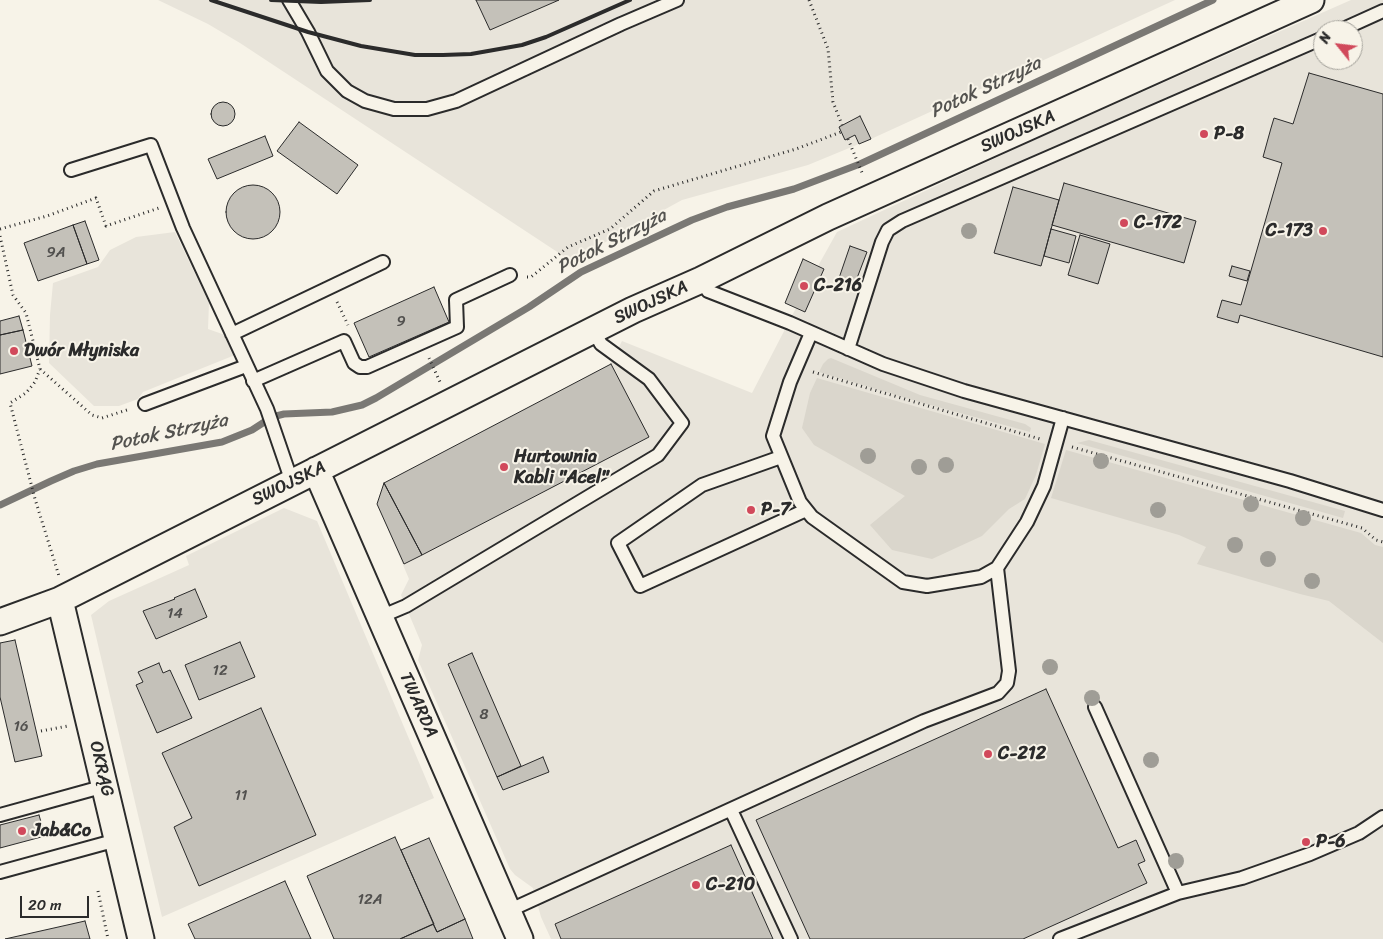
<!DOCTYPE html>
<html>
<head>
<meta charset="utf-8">
<style>
	body { margin:0 }
	#map { position:relative; width:1383px; height:939px; overflow:hidden; background:#f7f3e8; font-family:Sriracha,sans-serif }
	canvas { display:block }
	.north { position:absolute; left:1313px; top:20px; width:50px; height:50px; box-sizing:border-box; background:#f7f3e8; border:1px solid #a5a39c; border-radius:50%; rotate:299deg; font-size:14px; font-weight:700; line-height:20px; text-align:center; color:#2b2b2b }
	.north::after { content:''; display:block; margin:auto; width:18px; height:22px; background:#d1495b; clip-path:polygon(50% 0,100% 100%,50% 72%,0 100%) }
	.scale { position:absolute; left:20px; top:896px; width:69px; height:22px; box-sizing:border-box; border:2px solid #2b2b2b; border-top:0; padding-left:6px; font-size:15px; line-height:18px; white-space:nowrap; color:#2b2b2b; -webkit-text-stroke:4px #f7f3e8; paint-order:stroke }
</style>
</head>
<body>
<div id="map">
<canvas width="1383" height="939"></canvas>
<div class="north">N</div>
<div class="scale">20 m</div>
</div>
<script>
const ctx = document.querySelector('canvas').getContext('2d');
ctx.lineJoin = 'round';
function fillPath(path, color) { ctx.fillStyle = color; ctx.fill(path, 'evenodd'); }
const poly = rows => new Path2D(rows.map(r => 'M' + r).join(''));
function trace(path, color, width, dash) { ctx.strokeStyle = color; ctx.lineWidth = width; ctx.lineCap = dash ? 'butt' : 'round'; ctx.setLineDash(dash || []); ctx.stroke(path); }
function drawText(font, color, halo, rows, align = 'center') {
  ctx.font = font + ' Sriracha,sans-serif'; ctx.lineWidth = 4; ctx.setLineDash([]); ctx.textBaseline = 'middle'; ctx.strokeStyle = halo; ctx.fillStyle = color; for (const [text, x, y, turn = 0] of rows) {
    ctx.save(); ctx.translate(x, y); ctx.rotate((+turn || 0) * Math.PI / 180); ctx.textAlign = isNaN(turn) ? turn : align; if (halo) ctx.strokeText(text, 0, 0); ctx.fillText(text, 0, 0); ctx.restore();
  }
}
fillPath(poly([
	[158,0,1175,0,871,139,808,165,682,200,571,261,240,43,208,24],
	[1351,0,1383,0,1383,939,551,939,541,917,533,888,515,875,510,869,418,660,422,645,401,595,409,579,377,504,384,483,610,365,622,341,752,393,796,308,785,303,803,259,818,266,837,232,1045,135],
	[1323,30,1353,30,1353,60,1323,60],
	[175,232,209,303,208,329,225,335,235,355,143,392,138,399,119,406,94,406,49,363,50,315,53,283,98,267,110,250,136,237],
	[284,508,317,521,434,798,162,917,91,615,109,601,189,565,186,556]
]), '#e8e4da');
fillPath(poly([
	[831,358,920,395,1025,424,1031,428,1030,432,916,401,819,372,823,364,828,359],
	[817,378,1045,444,1036,475,1025,499,1009,509,982,536,932,559,892,550,870,525,905,496,814,445,802,428,810,393],
	[1089,440,1345,511,1343,518,1077,443],
	[1066,450,1361,533,1375,545,1383,547,1383,643,1329,601,1300,594,1197,564,1206,547,1179,535,1051,498]
]), '#dad6cc');
trace(poly([
	[0,505,51,481,74,471,97,464,222,442,252,430,272,417,284,414,332,412,362,405,376,398,529,307,581,272,692,220,727,207,794,189,860,164,1213,0]
]), '#7a7874', 7);
const building = poly([
	[476,0,559,0,490,30,476,0],
	[1309,73,1383,94,1383,357,1240,315,1238,323,1217,317,1222,300,1241,305,1282,163,1263,157,1271,128,1274,118,1293,124,1309,73],
	'211 114a12 12 0 1 1 24 0a12 12 0 1 1-24 0Z',
	[860,116,871,139,859,144,855,135,845,140,839,127,860,116],
	[299,122,358,165,337,194,277,151,299,122],
	[265,136,273,156,217,179,208,159,265,136],
	[1064,183,1196,221,1184,263,1052,225,1064,183],
	'226 212a27 27 0 1 1 54 0a27 27 0 1 1-54 0Z',
	[1013,187,1059,200,1041,266,994,253,1013,187],
	[85,221,99,260,87,264,73,225,85,221],
	[73,225,87,264,38,281,24,243,73,225],
	[1051,229,1076,236,1069,263,1044,256,1051,229],
	[1080,235,1110,244,1098,284,1068,275,1080,235],
	[850,246,867,252,854,286,838,281,850,246],
	[803,259,824,269,805,312,785,303,803,259],
	[1232,266,1250,271,1247,281,1229,276,1232,266],
	[434,287,449,322,369,357,354,323,434,287],
	[19,316,23,330,0,335,0,321,19,316],
	[23,330,32,366,0,374,0,335,23,330],
	[611,364,649,437,422,555,384,483,611,364],
	[384,483,422,555,404,564,377,504,384,483],
	[195,589,207,617,156,639,143,611,175,599,174,598,195,589],
	[15,640,42,756,15,762,0,697,0,643,15,640],
	[240,642,255,677,199,700,185,665,240,642],
	[472,653,521,766,497,777,448,664,472,653],
	[159,663,163,673,170,670,192,718,157,733,136,685,143,682,138,672,159,663],
	[1046,689,1118,848,1136,840,1145,861,1138,864,1147,883,1023,939,810,939,756,820,1046,689],
	[261,708,316,835,199,886,174,827,192,818,162,753,261,708],
	[543,757,549,772,503,790,497,777,543,757],
	[39,815,45,836,0,848,0,825,39,815],
	[395,837,434,924,400,939,334,939,307,876,395,837],
	[429,838,465,919,437,932,401,850,429,838],
	[731,845,773,939,561,939,555,924,731,845],
	[285,881,311,939,195,939,188,924,285,881],
	[465,919,473,939,400,939,433,924,437,932,465,919],
	[85,921,90,939,5,939,85,921]
]);
fillPath(building, '#c4c1b9');
trace(building, '#2b2b2b', 1);
const lane = poly([
	[289,0,308,32,327,71,347,91,365,101,394,109,427,109,456,101,621,24,677,0],
	[1341,30,1383,11],
	[71,170,151,145,183,228,267,409,292,482],
	[701,280,708,291,790,323,883,364,964,391,1290,481,1383,510],
	[811,333,790,382,773,436,800,502,812,517,903,582,927,586,981,577,997,568,1027,522,1044,486,1063,418],
	[232,334,383,262],
	[848,349,882,242,888,230,902,221,1323,38],
	[253,381,344,341,354,363,360,367,367,367,457,327,456,300,510,275],
	[145,404,246,366],
	[781,457,702,485,618,543,640,586,806,510],
	[380,617,406,606,658,455,682,423,649,379,601,344,593,330],
	[731,810,791,939],
	[0,815,105,786],
	[0,872,117,840],
	[1178,893,1242,878,1310,854,1359,833,1383,817],
	[508,911,924,721,998,693,1007,683,1009,671,997,568],
	[1060,939,1178,893,1095,707]
]);
const street = poly([
	[316,470,520,939],
	[60,600,141,939],
	[0,622,60,600,633,310,701,280,828,217,1311,0]
]);
trace(lane, '#2b2b2b', 16);
trace(street, '#2b2b2b', 29);
trace(poly([
	[809,0,828,49,833,102,842,125],
	[848,139,863,175],
	[0,229,47,216,96,198,106,226,159,208],
	[0,236,13,295,26,313,40,369,35,382,26,393,10,403,35,499,59,576],
	[527,277,531,277,568,247,610,229,654,191,796,149,841,132],
	[337,302,348,325],
	[429,358,440,382],
	[40,369,92,415,102,418,130,409],
	[813,372,1040,439],
	[1072,447,1362,528,1376,540,1383,542],
	[41,731,68,726],
	[98,891,108,939]
]), '#2b2b2b', 3, [1, 4]);
trace(lane, '#f7f3e8', 12);
trace(street, '#f7f3e8', 25);
trace(poly([
	[211,0,308,32,361,46,415,55,443,55,471,54,522,45,546,37,630,0],
	[271,0,321,2,370,0]
]), '#2b2b2b', 4);
ctx.fillStyle = '#9f9d96';
for (const [x, y] of [
	[969,231],
	[868,456],
	[1101,461],
	[946,465],
	[919,467],
	[1251,504],
	[1158,510],
	[1303,518],
	[1235,545],
	[1268,559],
	[1312,581],
	[1050,667],
	[1092,698],
	[1151,760],
	[1176,861]
]) { ctx.beginPath(); ctx.arc(x, y, 8, 0, 2 * Math.PI); ctx.fill(); }
for (const [x, y, r, color] of [
	[1204,134,5,"#d1495b"],
	[1124,223,5,"#d1495b"],
	[1323,231,5,"#d1495b"],
	[804,286,5,"#d1495b"],
	[14,351,5,"#d1495b"],
	[504,467,5,"#d1495b"],
	[751,510,5,"#d1495b"],
	[988,754,5,"#d1495b"],
	[22,831,5,"#d1495b"],
	[1306,842,5,"#d1495b"],
	[696,885,5,"#d1495b"]
]) { const dot = new Path2D(); dot.arc(x, y, r, 0, 2 * Math.PI); ctx.fillStyle = color; ctx.fill(dot); trace(dot, '#f7f3e8', 2); }
drawText('15px', '#51504e', null, [
	["9A",56,253],
	["9",401,322],
	["14",175,614],
	["12",220,671],
	["8",484,715],
	["16",21,727],
	["11",241,796],
	["12A",370,900]
]);
drawText('18px', '#2b2b2b', '#f7f3e8', [
	["SWOJSKA",1018,132,-24],
	["SWOJSKA",651,303,-25],
	["SWOJSKA",289,484,-26],
	["TWARDA",418,705,66],
	["OKRĄG",101,769,77]
]);
drawText('bold 18px', '#2b2b2b', '#f7f3e8', [
	["P-8",1214,134],
	["C-172",1134,223],
	["C-173",1313,231,"right"],
	["C-216",814,286],
	["Dwór Młyniska",24,351],
	["Hurtownia",514,457],
	["Kabli \"Acel\"",514,478],
	["P-7",761,510],
	["C-212",998,754],
	["Jab&Co",32,831],
	["P-6",1316,842],
	["C-210",706,885]
], 'left');
drawText('italic 19px', '#53524f', '#f7f3e8', [
	["Potok Strzyża",986,88,-25],
	["Potok Strzyża",612,242,-27],
	["Potok Strzyża",169,433,-12]
]);
</script>
</body>
</html>
